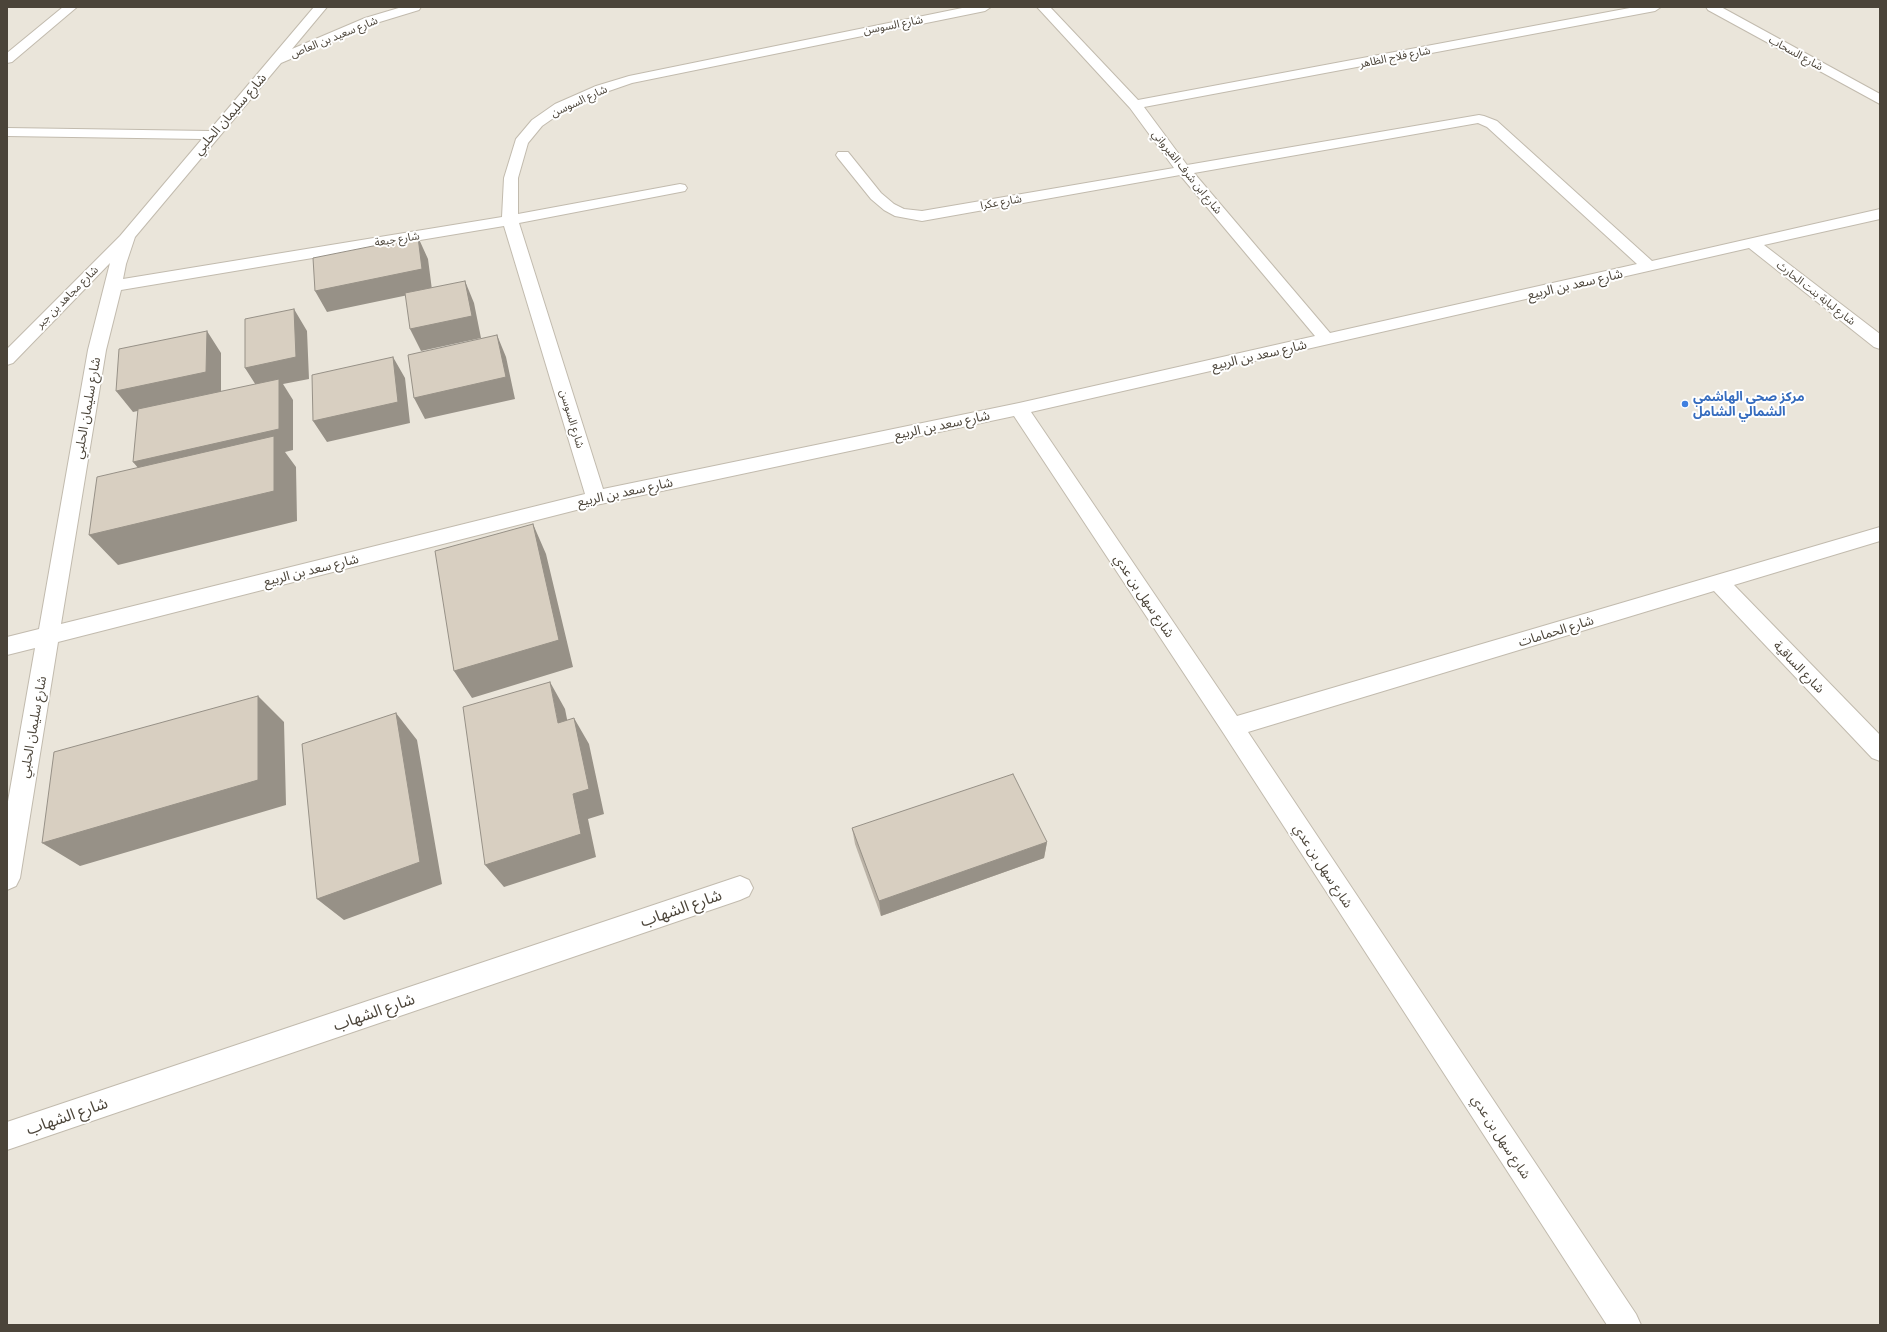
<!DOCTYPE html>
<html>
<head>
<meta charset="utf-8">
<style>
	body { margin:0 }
	#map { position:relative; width:1887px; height:1332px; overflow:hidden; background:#f6f3ec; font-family:"Exo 2",sans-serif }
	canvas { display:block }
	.frame { position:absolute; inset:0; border:8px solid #4b4439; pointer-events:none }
</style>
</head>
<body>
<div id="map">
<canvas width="1887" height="1332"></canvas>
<div class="frame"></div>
</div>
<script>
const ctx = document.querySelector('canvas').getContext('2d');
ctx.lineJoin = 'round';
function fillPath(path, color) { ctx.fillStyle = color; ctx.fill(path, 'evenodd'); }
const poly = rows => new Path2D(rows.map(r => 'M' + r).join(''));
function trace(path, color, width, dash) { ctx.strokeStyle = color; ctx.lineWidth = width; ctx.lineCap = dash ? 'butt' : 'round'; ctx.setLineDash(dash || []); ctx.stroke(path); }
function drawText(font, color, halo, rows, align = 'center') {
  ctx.font = font + ' "Exo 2","Noto Sans Arabic",sans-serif'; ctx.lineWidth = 4; ctx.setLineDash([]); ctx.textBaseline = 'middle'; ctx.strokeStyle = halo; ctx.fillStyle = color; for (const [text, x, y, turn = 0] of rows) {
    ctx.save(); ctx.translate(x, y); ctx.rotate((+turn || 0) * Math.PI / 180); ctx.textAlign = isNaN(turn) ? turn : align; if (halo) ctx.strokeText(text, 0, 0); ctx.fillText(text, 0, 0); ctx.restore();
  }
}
fillPath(poly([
	[7,7,1880,7,1880,1325,7,1325]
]), '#eae5da');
const street = poly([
	[63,7,77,7,12,62,7,63,7,53,63,7],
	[314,7,327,7,292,49,365,18,402,7,421,7,419,10,373,24,281,63,135,237,126,264,123,279,502,217,504,178,516,139,532,120,555,104,596,86,629,76,967,7,991,7,985,11,632,83,606,92,565,110,542,126,528,143,518,178,518,214,680,184,685,185,687,188,685,191,680,192,519,223,603,489,1019,403,1315,336,1180,175,922,221,895,216,884,210,871,199,838,158,836,155,838,152,848,152,881,193,894,204,904,209,922,211,1174,168,1130,108,1037,7,1050,7,1138,100,1635,7,1661,7,1655,11,1144,107,1187,165,1479,115,1484,116,1497,121,1652,261,1880,209,1880,219,1764,245,1880,334,1880,349,1874,347,1749,248,1031,412,1237,716,1880,527,1880,541,1734,585,1880,735,1880,761,1872,758,1714,591,1248,732,1636,1314,1641,1325,1607,1325,1224,734,1014,416,596,505,58,642,20,878,16,886,7,890,7,807,35,648,7,655,7,637,39,629,88,350,110,263,13,363,7,365,7,349,120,236,202,139,7,136,7,128,209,131,314,7],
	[1478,123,1487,127,1637,264,1330,333,1194,173,1478,123],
	[504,226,585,494,61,624,106,350,121,290,504,226],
	[1706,7,1721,7,1880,94,1880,104,1708,10,1706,7],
	[740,876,749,880,753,888,749,896,740,900,7,1150,7,1122,740,876]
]);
trace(street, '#c2bbae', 2);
fillPath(street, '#fff');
fillPath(poly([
	[852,828,1047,842,1044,858,881,916,855,844]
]), '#bab2a6');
fillPath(poly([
	[418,237,428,259,432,290,327,312,315,291],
	[465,281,474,303,481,338,421,351,410,329],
	[294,309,307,331,309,379,283,384,293,400,293,450,285,452,296,467,297,521,118,565,89,535,151,483,133,462,259,390,245,368],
	[207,331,221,353,221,393,133,412,116,391],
	[497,335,506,357,515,399,425,419,414,398],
	[393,357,405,378,410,423,327,442,313,421],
	[533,524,546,554,573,667,472,698,454,671],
	[550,682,565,709,573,749,558,723],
	[258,696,284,722,286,805,80,866,42,843],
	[396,713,417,740,442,884,344,920,317,899],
	[574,718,589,744,604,814,588,819,596,857,504,887,485,865,573,794],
	[1047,842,1044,858,881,916,879,901]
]), '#979187');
const building = poly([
	[418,237,422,269,315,291,313,258,418,237],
	[465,281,472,316,410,329,405,293,465,281],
	[294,309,296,357,245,368,245,319,294,309],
	[207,331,206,372,116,391,119,349,207,331],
	[497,335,506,377,414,398,408,355,497,335],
	[393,357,398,402,313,421,312,375,393,357],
	[279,379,279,429,133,462,138,409,279,379],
	[274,436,274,491,89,535,97,477,274,436],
	[533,524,559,640,454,671,435,551,533,524],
	[550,682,558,723,574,718,589,789,573,794,581,834,485,865,463,707,550,682],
	[258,696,258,780,42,843,54,752,258,696],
	[396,713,420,862,317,899,302,744,396,713],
	[1013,774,1047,842,879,901,852,828,1013,774]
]);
fillPath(building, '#d8cfc1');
trace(building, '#979187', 1);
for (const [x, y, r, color] of [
	[1685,404,4,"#3f7fe0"]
]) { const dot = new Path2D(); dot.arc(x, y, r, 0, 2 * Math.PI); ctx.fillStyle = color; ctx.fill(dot); trace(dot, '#fff', 1.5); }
drawText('11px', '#4b4439', '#fff', [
	["شارع السوسن",893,25,-11],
	["شارع سعيد بن العاص",334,37,-22],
	["شارع السحاب",1796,53,29],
	["شارع فلاح الظاهر",1395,57,-11],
	["شارع السوسن",579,101,-25],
	["شارع ابن شرف القيرواني",1187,172,51],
	["شارع عكرا",1001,202,-10],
	["شارع جبعة",397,239,-9],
	["شارع لبابة بنت الحارث",1816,293,38],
	["شارع مجاهد بن جبر",67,297,-45],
	["شارع السوسن",572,419,73]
]);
drawText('13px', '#4b4439', '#fff', [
	["شارع سليمان الحلبي",230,114,-49],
	["شارع سعد بن الربيع",1575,284,-13],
	["شارع سعد بن الربيع",1259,355,-13],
	["شارع سليمان الحلبي",87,408,-80],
	["شارع سعد بن الربيع",942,425,-12],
	["شارع سعد بن الربيع",625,492,-12],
	["شارع سعد بن الربيع",311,570,-14],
	["شارع سهل بن عدي",1144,596,56],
	["شارع الحمامات",1556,631,-17],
	["شارع الساقية",1799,667,46],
	["شارع سليمان الحلبي",33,727,-80],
	["شارع سهل بن عدي",1323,866,57],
	["شارع سهل بن عدي",1501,1137,57]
]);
drawText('bold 13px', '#366cbe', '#fff', [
	["مركز صحي الهاشمي",1693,397],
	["الشمالي الشامل",1693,412]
], 'left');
drawText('16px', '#4b4439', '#fff', [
	["شارع الشهاب",681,908,-19],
	["شارع الشهاب",374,1012,-19],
	["شارع الشهاب",67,1116,-19]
]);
</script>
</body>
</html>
